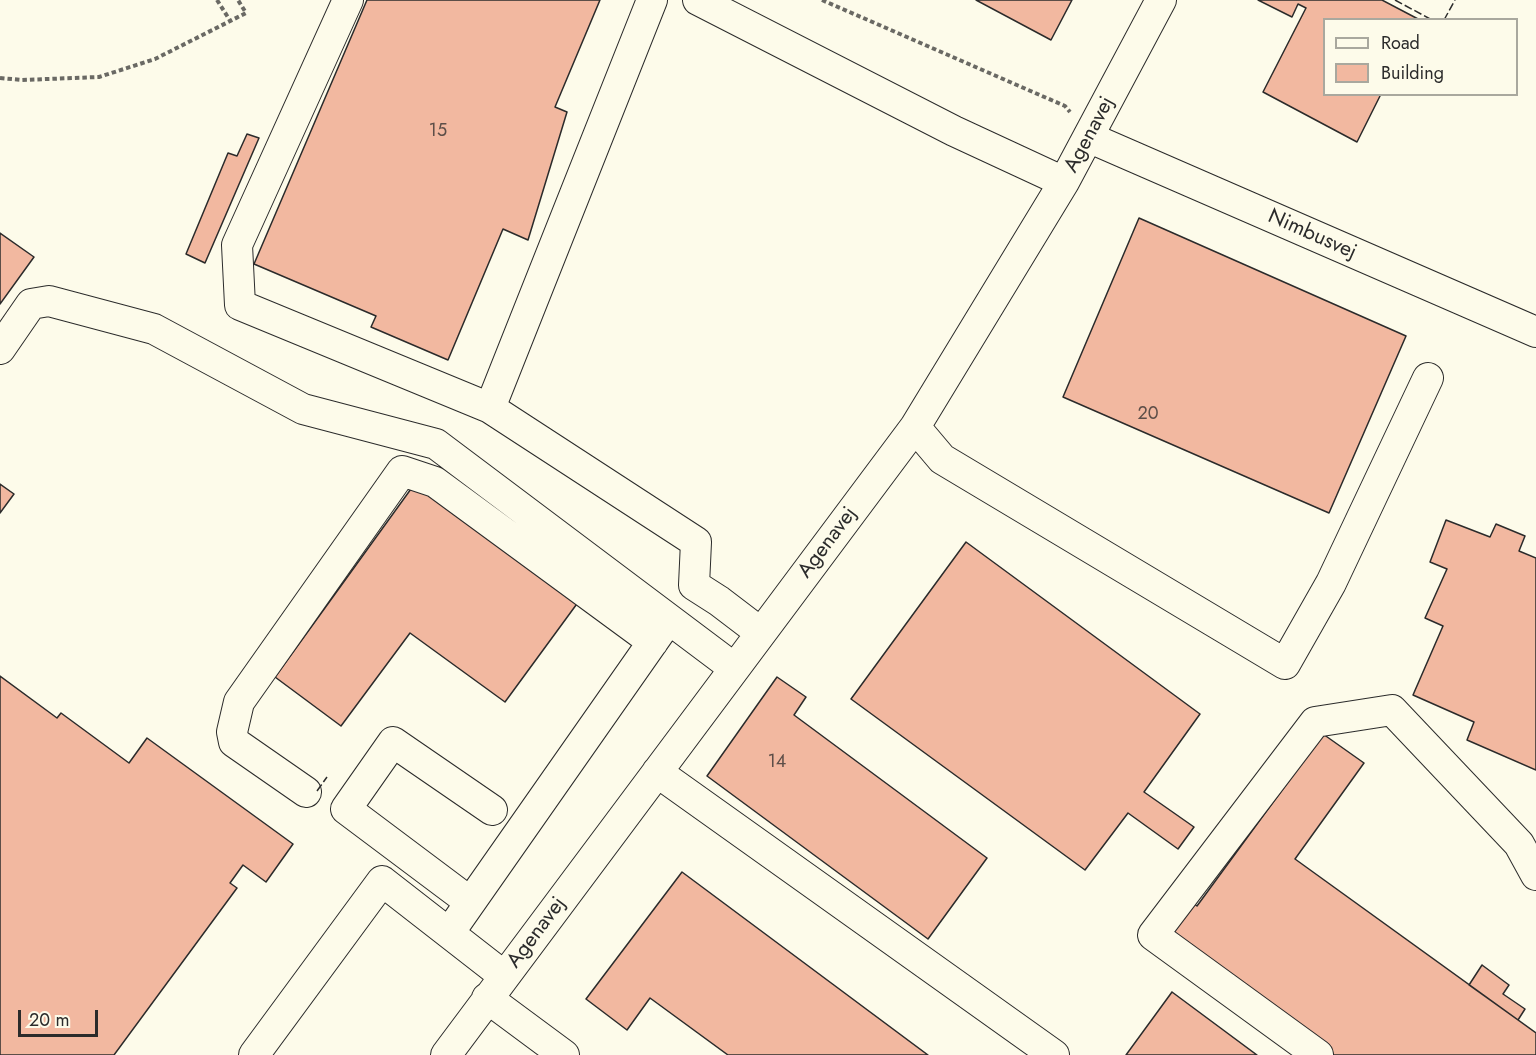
<!DOCTYPE html>
<html>
<head>
<meta charset="utf-8">
<style>
	body { margin:0 }
	#map { position:relative; width:1536px; height:1055px; overflow:hidden; background:#fdfbea; font-family:Jost,sans-serif }
	canvas { display:block }
	.legend { position:absolute; left:1323px; top:18px; width:195px; height:78px; box-sizing:border-box; background:#fdfbea; border:2px solid #a9a89e; margin:0; padding:8px 10px; list-style:none; font-size:18px; color:#2b2b2b }
	.legend li { display:flex; align-items:center; gap:12px; height:30px }
	.legend b { width:30px; border:2px solid #a9a89e }
	.scale { position:absolute; left:18px; top:1010px; width:80px; height:27px; box-sizing:border-box; border:3px solid #2b2b2b; border-top:0; padding-left:8px; font-size:18px; line-height:21px; white-space:nowrap; color:#2b2b2b; -webkit-text-stroke:4px #fdfbea; paint-order:stroke }
</style>
</head>
<body>
<div id="map">
<canvas width="1536" height="1055"></canvas>
<ul class="legend">
<li><b style="height:8px;background:#fdfbea"></b>Road</li>
<li><b style="height:16px;background:#f2b8a0"></b>Building</li>
</ul>
<div class="scale">20 m</div>
</div>
<script>
const ctx = document.querySelector('canvas').getContext('2d');
ctx.lineJoin = 'round';
function fillPath(path, color) { ctx.fillStyle = color; ctx.fill(path, 'evenodd'); }
const poly = rows => new Path2D(rows.map(r => 'M' + r).join(''));
function trace(path, color, width, dash) { ctx.strokeStyle = color; ctx.lineWidth = width; ctx.lineCap = dash ? 'butt' : 'round'; ctx.setLineDash(dash || []); ctx.stroke(path); }
function drawText(font, color, halo, rows, align = 'center') {
  ctx.font = font + ' Jost,sans-serif'; ctx.lineWidth = 4.5; ctx.setLineDash([]); ctx.textBaseline = 'middle'; ctx.strokeStyle = halo; ctx.fillStyle = color; for (const [text, x, y, turn = 0] of rows) {
    ctx.save(); ctx.translate(x, y); ctx.rotate((+turn || 0) * Math.PI / 180); ctx.textAlign = isNaN(turn) ? turn : align; if (halo) ctx.strokeText(text, 0, 0); ctx.fillText(text, 0, 0); ctx.restore();
  }
}
const building = poly([
	[367,0,600,0,555,107,567,112,528,240,503,229,448,360,371,327,376,316,254,264,367,0],
	[976,0,1072,0,1051,40,976,0],
	[1258,0,1382,0,1420,20,1324,20,1324,94,1381,94,1357,142,1263,92,1306,8,1298,4,1292,17,1258,0],
	[247,134,259,138,205,263,186,254,228,153,237,156,247,134],
	[1139,218,1406,336,1329,513,1063,397,1139,218],
	[0,233,34,257,0,304,0,233],
	[416,482,579,601,505,702,410,633,341,726,275,677,416,482],
	[0,484,14,494,0,513,0,484],
	[1446,520,1490,537,1496,524,1525,536,1519,551,1536,558,1536,770,1467,740,1474,722,1413,695,1443,626,1425,618,1447,569,1430,562,1446,520],
	[966,542,1200,714,1144,792,1194,827,1178,849,1128,813,1085,870,851,699,966,542],
	[0,676,57,718,61,713,129,763,147,738,293,844,266,882,243,865,230,883,237,888,114,1055,0,1055,0,676],
	[777,677,806,697,794,715,987,858,928,939,707,776,777,677],
	[1323,734,1364,763,1295,859,1536,1033,1536,1055,1334,1055,1167,934,1190,901,1197,906,1323,734],
	[682,872,928,1055,728,1055,650,998,627,1030,586,999,682,872],
	[1482,965,1509,985,1503,994,1525,1009,1518,1020,1469,985,1482,965],
	[1172,992,1257,1055,1126,1055,1172,992]
]);
fillPath(building, '#f2b8a0');
trace(building, '#2b2b2b', 1.5);
const minor = poly([
	[348,0,237,245,240,305,490,408],
	[652,0,490,408,696,542,694,585,719,601,761,633],
	[698,0,954,131,1064,182],
	[1088,137,1536,332],
	[0,349,31,304,49,301,154,329,303,409,436,444,734,668],
	[915,427,942,459,1285,664,1331,583,1428,378],
	[657,772,1054,1055],
	[306,792,234,742,232,732,239,702,402,471,435,482,653,642],
	[470,902,346,809,393,742,492,810],
	[449,933,664,626],
	[487,998,564,1055],
	[254,1055,382,881,504,976],
	[446,1055,915,427,1064,182,1161,0],
	[1318,1055,1153,935,1315,722,1392,710,1519,844,1536,875]
]);
trace(minor, '#2b2b2b', 32);
trace(poly([
	[217,0,231,22],
	[822,0,1065,106,1070,112],
	[0,78,22,80,99,77,155,59,246,13,238,0]
]), '#6a6964', 4, [4.5, 3]);
trace(minor, '#fdfbea', 30);
trace(poly([
	[1395,0,1432,20],
	[1444,20,1455,0],
	[317,791,327,777]
]), '#2b2b2b', 1.5, [8, 3]);
drawText('18px', '#5d4e48', null, [
	["15",438,132],
	["20",1148,415],
	["14",777,763]
]);
drawText('21px', '#2b2b2b', '#fdfbea', [
	["Agenavej",1090,135,-62],
	["Nimbusvej",1312,235,24],
	["Agenavej",828,543,-53],
	["Agenavej",537,933,-53]
]);
</script>
</body>
</html>
